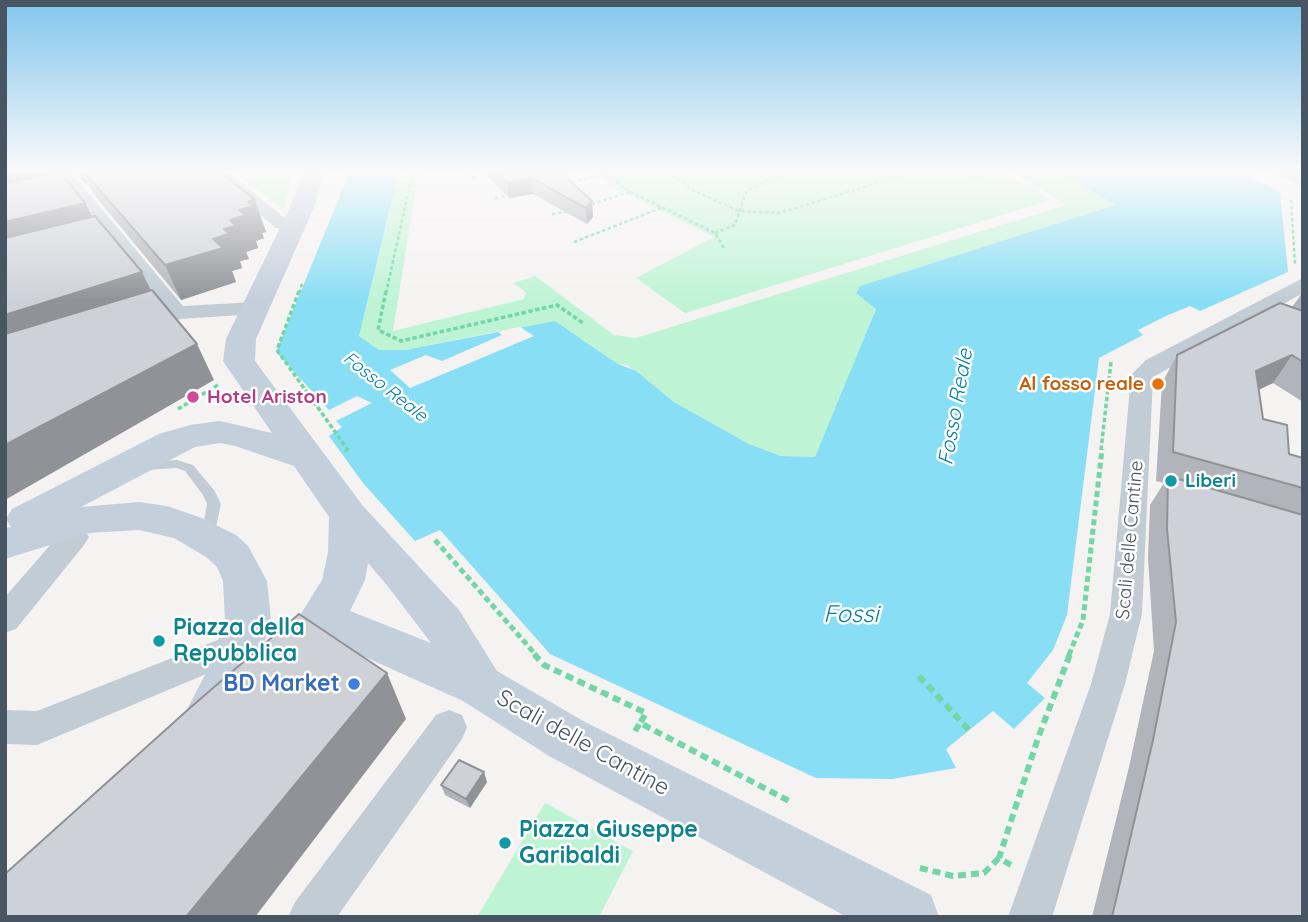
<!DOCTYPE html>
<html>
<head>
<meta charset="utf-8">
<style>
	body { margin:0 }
	#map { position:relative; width:1308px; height:922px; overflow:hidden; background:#f5f2f2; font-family:Quicksand,sans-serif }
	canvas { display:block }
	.frame { position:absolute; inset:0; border:7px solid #485562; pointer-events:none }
</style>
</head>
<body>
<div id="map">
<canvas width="1308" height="922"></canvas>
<div class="frame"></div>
</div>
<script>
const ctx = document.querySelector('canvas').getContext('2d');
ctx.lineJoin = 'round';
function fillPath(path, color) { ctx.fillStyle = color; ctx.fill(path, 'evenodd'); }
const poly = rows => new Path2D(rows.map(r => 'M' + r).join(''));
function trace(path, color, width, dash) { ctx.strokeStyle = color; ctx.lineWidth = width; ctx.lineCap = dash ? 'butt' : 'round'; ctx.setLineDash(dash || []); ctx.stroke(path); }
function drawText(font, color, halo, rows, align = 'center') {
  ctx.font = font + ' Quicksand,sans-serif'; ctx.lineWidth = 5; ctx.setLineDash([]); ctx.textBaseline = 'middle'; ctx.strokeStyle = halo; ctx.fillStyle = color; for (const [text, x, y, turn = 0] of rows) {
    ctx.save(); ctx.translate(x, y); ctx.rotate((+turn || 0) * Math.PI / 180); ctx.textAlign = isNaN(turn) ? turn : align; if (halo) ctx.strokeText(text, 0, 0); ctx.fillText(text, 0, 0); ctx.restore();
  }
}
fillPath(poly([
	[232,171,293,171,284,210],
	[592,171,1003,171,1051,200,685,313,636,278,714,237,616,189],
	[1012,171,1057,171,1115,205,860,286,856,293,876,308,816,457,781,456,749,444,674,402,627,365,618,364,584,340,520,327,405,350,379,350,359,336,397,181,417,180,393,331,524,299,526,292,513,283,535,276,614,335,636,338,1066,205],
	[545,803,633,851,599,917,477,917]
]), '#bef4d4');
fillPath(poly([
	[350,171,399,171,359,336,379,350,405,350,555,321,618,364,636,371,674,402,749,444,781,456,815,457,876,309,856,293,860,286,1115,205,1057,171,1235,171,1280,192,1288,272,1200,311,1190,306,1168,315,1138,330,1143,335,1099,358,1067,615,1053,650,1027,683,1045,698,1014,729,993,711,946,749,956,768,892,779,816,778,550,654,440,530,415,541,363,483,329,436,342,427,336,421,372,403,357,396,329,410,276,352]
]), '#88def5');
fillPath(poly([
	[520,327,534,336,410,388,390,370,426,355,442,361,502,335,498,332]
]), '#f5f2f2');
trace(poly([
	[462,171,478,180],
	[668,171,691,189,739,211,779,213,917,171],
	[958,171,979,179],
	[1242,171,1254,177],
	[566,183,605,175],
	[630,192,715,233,725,250],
	[495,198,506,196],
	[1291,200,1295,265],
	[586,206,630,192,602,171],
	[552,214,571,211],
	[715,233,735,225,747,190,790,171],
	[574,242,661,208],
	[299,293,302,284],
	[386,293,412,175,430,171]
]), '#72d6a6', 2.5, [3.5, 2.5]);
trace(poly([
	[299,291,277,350,348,450],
	[386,291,378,330,401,341,557,305,583,323],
	[178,409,218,385],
	[1101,450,1111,362]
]), '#72d6a6', 3.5, [4.5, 2.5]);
trace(poly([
	[346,449,348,451],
	[435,540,536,655],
	[1069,655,1083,620,1102,449]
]), '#72d6a6', 5, [6, 3.5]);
trace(poly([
	[534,654,544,665,646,713,640,723],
	[919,676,969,730],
	[635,731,640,723,791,802],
	[1011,865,999,858,1038,738,1070,654],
	[920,868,953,876,984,873,999,858]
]), '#72d6a6', 6, [8, 5]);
fillPath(poly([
	[177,460,193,465,214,490,221,504,213,541,203,541,201,537,207,504,203,495,185,471,176,468,146,470,140,466,146,462,177,460]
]), '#c2ccd5');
fillPath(poly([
	[55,171,70,171,183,306,255,302,265,308,255,314,180,319,140,331,133,329,129,325,133,321,165,310,55,171],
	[209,171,226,171,286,219,301,219,304,223,295,228,276,228,209,171],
	[1270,171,1291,171,1303,176,1303,187,1270,171],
	[1303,278,1303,293,1153,377,1142,614,1125,684,1052,917,1008,917,1091,684,1110,614,1131,375,1146,360,1303,278],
	[74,526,84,529,89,537,84,545,16,629,5,633,5,597,64,529,74,526],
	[218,640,230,644,235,654,230,664,37,745,5,744,5,710,37,711,218,640],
	[449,710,462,715,467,727,462,739,337,917,288,917,295,902,436,715,449,710]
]), '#c2ccd5');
fillPath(poly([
	[303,171,324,171,315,205,256,339,255,361,363,506,459,610,497,671,585,722,931,895,939,917,847,917,549,756,463,701,347,649,330,647,323,655,307,661,291,655,284,641,322,580,328,552,329,517,294,466,235,446,220,443,195,447,81,507,139,502,167,506,202,518,236,535,248,546,267,581,271,620,254,676,226,733,208,740,190,733,183,717,208,669,225,620,223,581,217,567,206,557,174,538,139,530,89,533,5,559,5,528,11,527,6,519,12,509,159,434,190,425,220,421,272,433,223,361,226,339,291,205,303,171],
	[368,563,386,584,431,643,350,611,365,580,368,563]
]), '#c4cfdc');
fillPath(poly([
	[74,172,221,172,255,200,266,232,262,233,264,238,256,241,258,248,246,252,249,259,240,261,242,268,232,271,236,282,181,300,95,196,88,183,85,184],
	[483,172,560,172,592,201,593,217,587,224,533,194,509,198],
	[1303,292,1303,402,1273,383,1259,390,1263,419,1289,454,1303,458,1303,917,1092,917,1129,767,1154,651,1148,558,1150,505,1164,483,1156,481,1162,383,1177,355,1292,307],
	[487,782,470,808,445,795,441,785]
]), '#b1b4ba');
fillPath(poly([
	[5,172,57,172,5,204],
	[79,172,82,172,88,183,85,184],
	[531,178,533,194,509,198,507,183],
	[255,200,266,232,262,233,264,238,256,241,258,248,246,252,249,259,240,261,242,268,232,271,236,282,181,300,165,265,224,229,230,220,248,202],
	[592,201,593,217,587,224,586,208],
	[85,203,101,234,5,260,5,222],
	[142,272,159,307,5,359,5,315],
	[197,344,214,380,5,500,5,445],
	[1292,355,1273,383,1238,399,1256,371],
	[387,673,406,719,255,917,186,917],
	[484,772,487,782,470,808,466,799]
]), '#909297');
const building = poly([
	[55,172,60,172,85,203,5,222,5,183,55,172],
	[84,172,221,172,255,200,248,202,253,206,239,210,246,215,230,220,236,226,224,229,229,234,213,239,223,248,165,265,84,172],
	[495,172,560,172,592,201,586,208,531,178,507,183,495,172],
	[95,216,142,272,5,315,5,238,95,216],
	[152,290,197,344,5,445,5,334,152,290],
	[1280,303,1303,311,1303,362,1292,355,1256,371,1263,419,1287,425,1289,454,1303,458,1303,488,1173,452,1177,355,1280,303],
	[1168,476,1303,515,1303,917,1112,917,1153,740,1176,622,1167,529,1168,476],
	[299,614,387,673,186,917,5,917,5,874,191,707,299,614],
	[459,760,484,772,466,799,441,785,459,760]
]);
fillPath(building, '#ced1d8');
trace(building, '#909297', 2);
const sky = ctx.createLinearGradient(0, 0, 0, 301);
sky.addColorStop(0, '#81c5ed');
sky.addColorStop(0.57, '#faf9f9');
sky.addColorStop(1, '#faf9f900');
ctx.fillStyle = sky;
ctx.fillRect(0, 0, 1308, 301);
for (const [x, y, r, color] of [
	[1158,384,7,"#e8710a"],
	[193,397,7,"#d1479c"],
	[1171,481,7,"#0f9aa8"],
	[159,641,7,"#0f9aa8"],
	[354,684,7,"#3f7fe0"],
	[505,843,7,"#0f9aa8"]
]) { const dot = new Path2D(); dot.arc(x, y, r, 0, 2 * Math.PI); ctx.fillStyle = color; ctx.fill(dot); trace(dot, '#fff', 2.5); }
drawText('italic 18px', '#0380a3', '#fff', [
	["Fosso Reale",385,387,38]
]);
drawText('bold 19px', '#c56008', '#fff', [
	["Al fosso reale",1144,384]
], 'right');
drawText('bold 19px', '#b23c85', '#fff', [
	["Hotel Ariston",207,397]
], 'left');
drawText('bold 19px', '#0d838f', '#fff', [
	["Liberi",1185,481]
], 'left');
drawText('19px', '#485562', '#fff', [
	["Scali delle Cantine",1130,540,-85]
]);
drawText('italic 21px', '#0380a3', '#fff', [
	["Fosso Reale",956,407,-80]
]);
drawText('bold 23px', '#0d838f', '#fff', [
	["Piazza della",173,628],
	["Repubblica",173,654],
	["Piazza Giuseppe",519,830],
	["Garibaldi",519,856]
], 'left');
drawText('bold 23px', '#366cbe', '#fff', [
	["BD Market",340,684]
], 'right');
drawText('23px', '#485562', '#fff', [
	["Scali delle Cantine",583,743,29]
]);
drawText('italic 24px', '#0380a3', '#fff', [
	["Fossi",851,615]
]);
</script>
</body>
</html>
